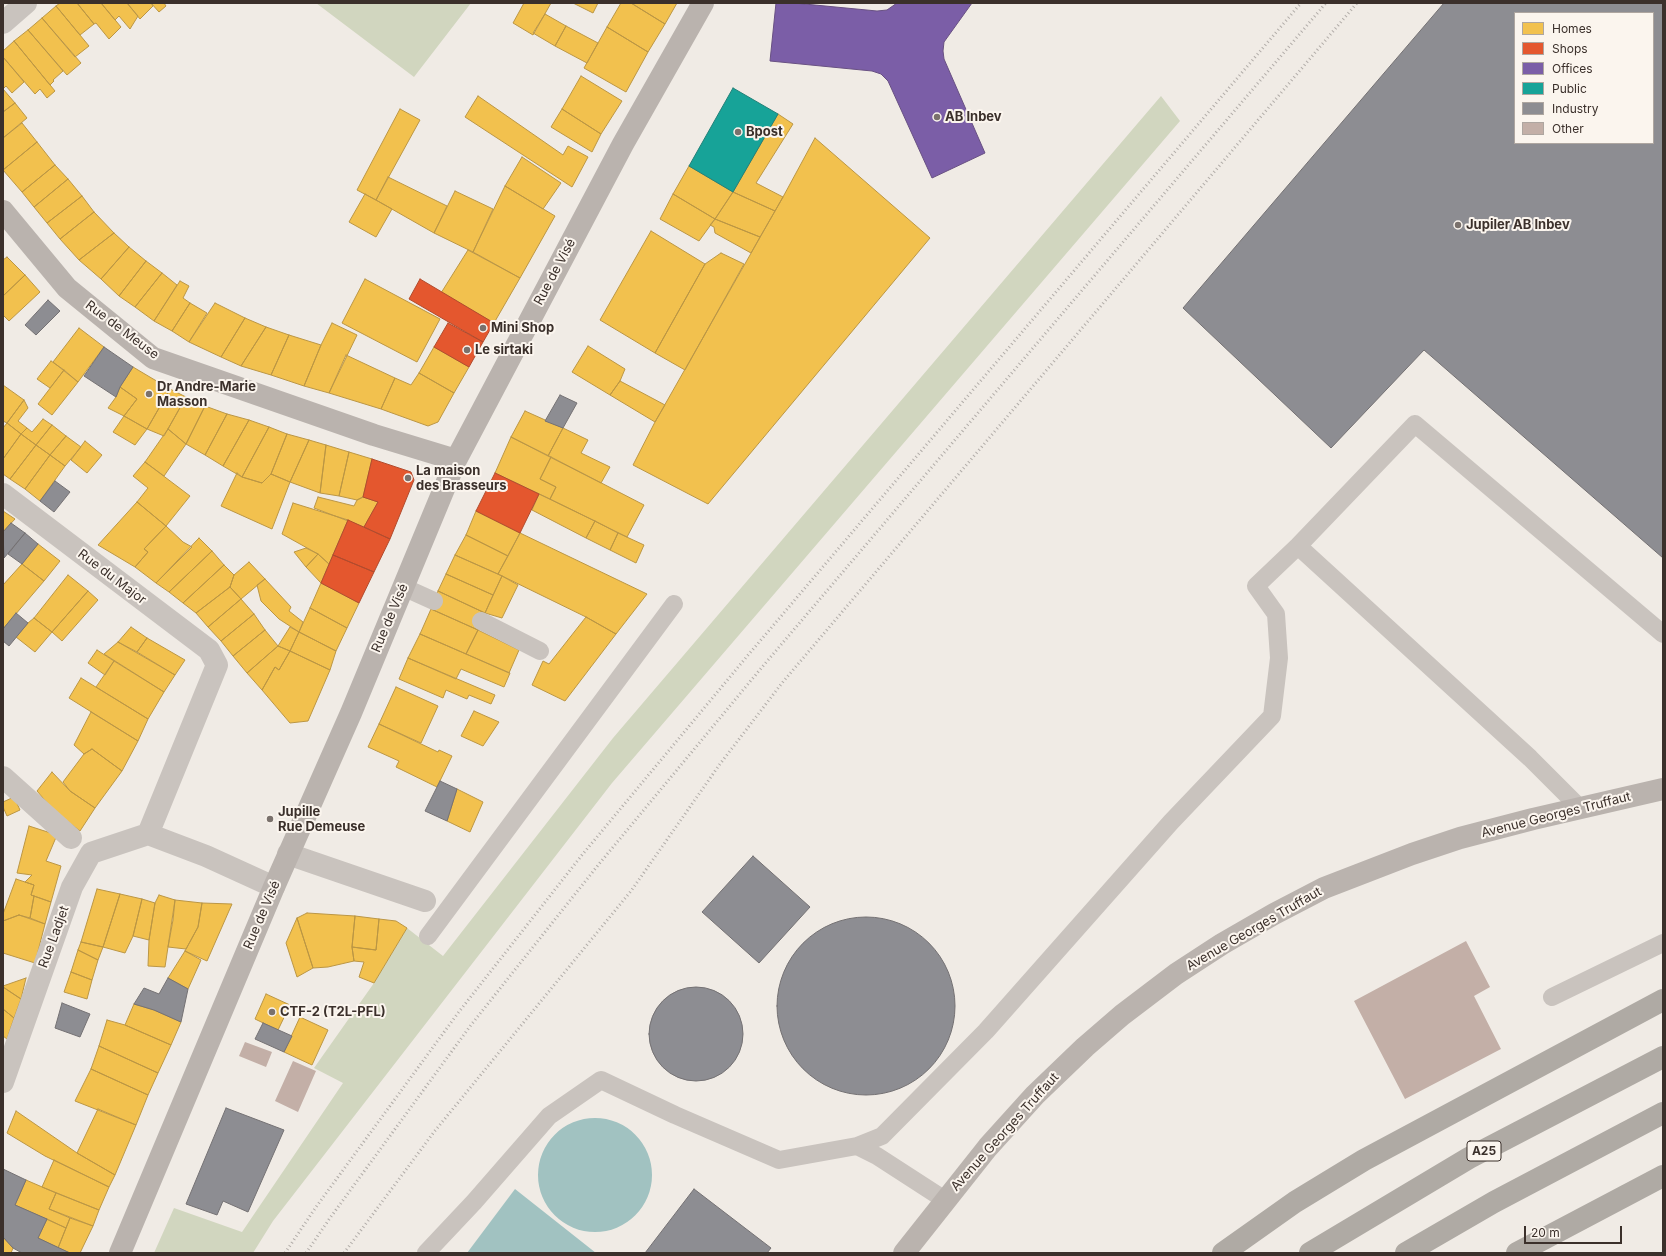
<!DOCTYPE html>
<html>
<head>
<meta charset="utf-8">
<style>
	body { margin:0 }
	#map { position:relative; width:1666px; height:1256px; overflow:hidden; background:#f0ebe5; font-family:Inter,sans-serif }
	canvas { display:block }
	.frame { position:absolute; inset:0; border:4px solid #3b302b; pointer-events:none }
	.legend { position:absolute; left:1514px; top:12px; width:140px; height:132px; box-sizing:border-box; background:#fbf5ee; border:1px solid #aea6a0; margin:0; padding:5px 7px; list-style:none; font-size:12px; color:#3b302b }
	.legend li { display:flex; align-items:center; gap:8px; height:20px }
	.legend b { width:20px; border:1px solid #aea6a0 }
	.scale { position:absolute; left:1524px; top:1226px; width:98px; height:18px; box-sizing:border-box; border:2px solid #3b302b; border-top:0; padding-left:5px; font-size:12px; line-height:14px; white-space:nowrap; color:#3b302b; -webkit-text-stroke:3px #fbf5ee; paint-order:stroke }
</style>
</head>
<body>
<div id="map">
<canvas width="1666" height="1256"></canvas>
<div class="frame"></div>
<ul class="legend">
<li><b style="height:11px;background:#f2c14e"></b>Homes</li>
<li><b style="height:11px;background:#e4572e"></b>Shops</li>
<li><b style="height:11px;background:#7b5ea7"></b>Offices</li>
<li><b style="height:11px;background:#17a398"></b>Public</li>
<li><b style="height:11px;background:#8d8d92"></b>Industry</li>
<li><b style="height:11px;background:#c3afa7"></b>Other</li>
</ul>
<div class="scale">20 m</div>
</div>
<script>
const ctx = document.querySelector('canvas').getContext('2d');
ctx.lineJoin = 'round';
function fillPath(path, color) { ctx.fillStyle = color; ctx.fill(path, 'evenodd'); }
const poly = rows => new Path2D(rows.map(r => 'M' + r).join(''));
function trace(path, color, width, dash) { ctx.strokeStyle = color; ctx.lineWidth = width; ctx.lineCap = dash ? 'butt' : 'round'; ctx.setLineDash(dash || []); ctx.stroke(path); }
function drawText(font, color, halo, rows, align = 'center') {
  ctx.font = font + ' Inter,sans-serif'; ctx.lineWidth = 4; ctx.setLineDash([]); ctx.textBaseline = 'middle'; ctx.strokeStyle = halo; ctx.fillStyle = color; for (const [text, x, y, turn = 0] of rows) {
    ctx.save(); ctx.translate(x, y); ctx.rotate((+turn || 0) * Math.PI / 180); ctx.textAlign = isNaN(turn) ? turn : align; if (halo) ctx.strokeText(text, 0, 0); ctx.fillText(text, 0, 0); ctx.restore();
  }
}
fillPath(poly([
	[316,3,471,3,414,77],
	[1161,96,1180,121,612,783,273,1221,253,1253,154,1253,174,1208,242,1232,343,1083,314,1068,374,983,407,928,443,956,613,738]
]), '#d1d6bf');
fillPath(poly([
	'538 1175a57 57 0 1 1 114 0a57 57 0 1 1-114 0Z',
	[515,1189,596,1253,467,1253]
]), '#a1c2c1');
const homes = poly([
	[60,3,77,3,94,24,80,35,56,6,60,3],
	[77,3,101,3,121,27,109,39,96,23,94,24,77,3],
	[101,3,127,3,138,16,130,29,119,16,115,20,101,3],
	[127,3,151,3,153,6,140,19,127,3],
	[151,3,164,3,166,6,159,12,151,3],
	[524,3,551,3,533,35,513,23,524,3],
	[573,3,598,3,593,13,573,3],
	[621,3,631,3,665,24,648,52,607,27,621,3],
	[631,3,677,3,665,24,631,3],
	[56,6,89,46,75,57,42,18,56,6],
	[545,14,566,26,555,46,533,33,545,14],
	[42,18,81,63,67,75,28,30,42,18],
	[566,26,598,43,587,63,555,46,566,26],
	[607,27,648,52,626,92,584,68,607,27],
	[28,30,63,71,53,80,54,81,50,85,14,41,28,30],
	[14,41,55,91,47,98,40,89,35,94,3,57,3,51,14,41],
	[3,57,24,82,12,93,6,86,3,89,3,57],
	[581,76,622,101,601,134,562,109,581,76],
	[3,89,15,103,3,112,3,89],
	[478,96,563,155,568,146,588,157,572,187,465,117,478,96],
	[15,103,27,118,3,138,3,112,15,103],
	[400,109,420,120,376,200,357,190,400,109],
	[562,109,601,134,592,152,551,127,562,109],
	[778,114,793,124,756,183,783,197,775,211,733,192,778,114],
	[22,123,37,142,3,170,3,138,22,123],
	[815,138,930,238,708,504,633,465,655,422,783,197,815,138],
	[37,142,55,165,22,192,3,170,37,142],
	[522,157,561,183,543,209,505,186,522,157],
	[55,165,68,179,34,207,22,192,55,165],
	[689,166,733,192,715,219,673,194,689,166],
	[388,177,447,206,434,233,376,200,388,177],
	[68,179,82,196,47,223,34,207,68,179],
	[505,186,555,216,520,278,473,252,505,186],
	[455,191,493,209,473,252,434,233,455,191],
	[733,192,775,211,760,237,715,219,733,192],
	[365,194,392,209,376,237,349,222,365,194],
	[673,194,715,219,699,241,660,219,673,194],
	[82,196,94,212,60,239,47,223,82,196],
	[94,212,114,233,79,260,60,239,94,212],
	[715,219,760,237,751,253,715,233,714,227,710,225,715,219],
	[651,231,705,264,655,353,600,320,651,231],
	[114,233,129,247,101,279,79,260,114,233],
	[129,247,146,261,119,296,101,279,129,247],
	[468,250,520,278,494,323,441,293,468,250],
	[721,253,744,264,685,370,655,353,705,264,721,253],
	[7,257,25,275,3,296,3,260,7,257],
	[146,261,162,273,135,307,119,296,146,261],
	[162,273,177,285,154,321,135,307,162,273],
	[25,275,40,292,9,321,3,315,3,296,25,275],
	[365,279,440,319,417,362,342,323,365,279],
	[180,281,189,286,183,298,190,303,172,331,154,321,180,281],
	[190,303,207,313,189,342,172,331,190,303],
	[215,303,245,318,221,357,189,342,215,303],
	[245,318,266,327,241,366,221,357,245,318],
	[332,323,357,335,329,393,304,386,321,345,332,323],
	[266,327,289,335,271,375,241,366,266,327],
	[79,328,104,347,78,382,53,362,79,328],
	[289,335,321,345,304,386,271,375,289,335],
	[588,346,625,369,620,381,610,395,572,372,588,346],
	[434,347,469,367,454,393,419,373,434,347],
	[346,355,395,378,381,409,329,393,346,355],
	[51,361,64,370,50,388,37,379,51,361],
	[133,367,170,389,147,429,124,416,137,399,120,387,133,367],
	[64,370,78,382,52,415,38,404,64,370],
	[419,373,454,393,438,422,428,426,381,409,395,378,411,385,419,373],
	[620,381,665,405,655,422,610,395,620,381],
	[3,385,24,400,7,423,3,421,3,385],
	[120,387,137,399,124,416,108,408,116,397,120,387],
	[170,389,186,397,164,436,147,429,170,389],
	[186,397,205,406,186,444,168,429,186,397],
	[24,400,28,408,18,421,27,428,21,434,7,423,24,400],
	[205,406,227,414,205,455,186,444,205,406],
	[525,411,563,428,548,456,511,437,525,411],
	[227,414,249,420,223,466,205,455,227,414],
	[124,416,147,429,135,445,113,432,124,416],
	[43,419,52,425,36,445,21,434,27,428,32,432,43,419],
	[249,420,269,427,242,477,223,466,249,420],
	[7,423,21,434,3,459,3,428,7,423],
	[52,425,66,436,50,455,36,445,52,425],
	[269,427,287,434,271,474,262,483,242,477,269,427],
	[563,428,588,440,581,453,610,467,601,483,548,456,563,428],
	[168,429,186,444,164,476,145,462,168,429],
	[21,434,36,445,10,479,3,474,3,459,21,434],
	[287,434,309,440,290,482,271,474,287,434],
	[66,436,81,447,65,466,50,455,66,436],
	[511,437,551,457,540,479,556,487,550,499,495,473,511,437],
	[309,440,326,445,320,493,290,482,309,440],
	[85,441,102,455,87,473,71,460,85,441],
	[36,445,50,455,25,489,10,479,36,445],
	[326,445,349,452,339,496,320,493,326,445],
	[349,452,372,459,363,497,357,500,339,496,349,452],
	[50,455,65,466,40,501,25,489,50,455],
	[551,457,644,505,627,537,550,499,556,487,540,479,551,457],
	[145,462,190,496,166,526,137,502,148,488,133,476,145,462],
	[237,473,242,477,262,483,271,474,290,482,272,529,221,506,237,473],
	[539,494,595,521,586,538,532,510,539,494],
	[318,497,354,506,357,500,363,497,378,502,364,527,314,508,318,497],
	[137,502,166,526,144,549,148,552,135,567,98,545,137,502],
	[293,503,348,520,329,564,318,554,282,534,293,503],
	[3,511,15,519,3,532,3,511],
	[476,511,520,533,508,556,466,535,476,511],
	[595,521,618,533,610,550,586,538,595,521],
	[166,526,183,542,192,547,156,583,135,567,148,552,144,549,166,526],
	[520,533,545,545,647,594,616,634,586,617,498,574,520,533],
	[618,533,644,545,636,563,610,550,618,533],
	[466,535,508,556,498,574,455,555,466,535],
	[199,538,212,551,169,592,156,583,199,538],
	[38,544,60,561,44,581,22,564,38,544],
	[306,548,318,554,306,567,294,552,306,548],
	[212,551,224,565,183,603,169,592,212,551],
	[318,554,329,564,321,583,306,567,318,554],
	[455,555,502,576,493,595,446,574,455,555],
	[249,562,265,579,241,599,230,587,234,575,249,562],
	[22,564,44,581,3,629,3,585,22,564],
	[224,565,234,575,230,587,196,613,183,603,224,565],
	[446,574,493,595,485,613,438,591,446,574],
	[68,575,88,591,52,632,34,618,68,575],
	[502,576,518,585,502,618,485,613,502,576],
	[265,579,291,607,289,611,303,622,299,632,279,619,261,601,257,585,265,579],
	[321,583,359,603,347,628,310,608,321,583],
	[230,587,241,599,208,627,196,613,230,587],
	[88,591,98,600,62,641,52,632,88,591],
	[438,591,485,613,478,630,431,609,438,591],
	[241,599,254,614,221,641,208,627,241,599],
	[310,608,347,628,336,651,299,632,310,608],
	[431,609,478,630,466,654,420,634,431,609],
	[254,614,265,630,233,656,221,641,254,614],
	[586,617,616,634,565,701,532,685,543,661,549,664,586,617],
	[34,618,52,632,35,652,16,637,28,623,34,618],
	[131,627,147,638,137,652,118,642,131,627],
	[290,627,299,632,290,651,278,646,290,627],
	[265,630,278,646,247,673,233,656,265,630],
	[478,630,519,650,509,673,466,654,478,630],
	[299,632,336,651,330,670,290,651,299,632],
	[420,634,510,673,504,687,461,669,456,679,408,658,420,634],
	[147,638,185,660,175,675,137,652,147,638],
	[118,642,175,675,164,692,104,654,118,642],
	[278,646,290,651,279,670,275,667,262,690,247,673,278,646],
	[97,650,114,661,105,675,88,663,97,650],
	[290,651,330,670,308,721,290,723,262,690,275,667,279,670,290,651],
	[408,658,495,695,491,704,469,695,467,699,446,690,443,698,399,679,408,658],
	[114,661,164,692,148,719,96,687,114,661],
	[81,678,148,719,138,741,69,698,81,678],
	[396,687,438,706,421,743,379,724,396,687],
	[474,711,499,722,483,746,461,736,474,711],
	[91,712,138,741,122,771,92,749,84,754,74,745,91,712],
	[379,724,438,752,439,750,452,756,437,787,396,767,399,761,368,747,379,724],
	[92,749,122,771,95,808,70,791,63,782,84,754,92,749],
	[52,772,70,791,95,808,80,831,54,811,37,791,52,772],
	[457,789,483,802,470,832,447,821,457,789],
	[14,797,20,810,7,816,3,807,3,802,14,797],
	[29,826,57,835,46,861,61,866,51,902,31,895,34,885,25,882,32,875,17,873,29,826],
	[16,879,34,885,31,895,34,896,30,918,19,915,3,921,3,914,16,879],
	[97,889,120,894,103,947,81,942,97,889],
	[120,894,142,899,133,936,125,953,103,947,120,894],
	[159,895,175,900,165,967,148,966,149,940,155,903,159,895],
	[34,896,51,902,45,924,30,918,34,896],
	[142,899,155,903,149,940,133,936,142,899],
	[175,900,202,903,198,927,186,949,168,947,173,920,175,900],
	[202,903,232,904,207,961,185,951,198,927,202,903],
	[307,913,355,916,352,947,354,961,328,967,313,968,297,918,307,913],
	[19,915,45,924,35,963,3,953,3,921,19,915],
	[355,916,379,919,376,950,352,947,355,916],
	[297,918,313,968,297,977,286,943,297,918],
	[379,919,396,921,407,928,374,983,359,977,364,962,354,961,352,947,376,950,379,919],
	[81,942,103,947,98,960,78,950,81,942],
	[78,950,98,960,92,980,71,972,78,950],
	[185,951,201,960,188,989,168,978,185,951],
	[71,972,92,980,87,999,64,992,71,972],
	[26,978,21,999,3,987,3,986,26,978],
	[3,987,21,999,14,1018,3,1009,3,987],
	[266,994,290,1005,278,1030,255,1019,266,994],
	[134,1004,154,1010,181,1022,171,1045,125,1025,134,1004],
	[3,1009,14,1018,7,1039,3,1036,3,1009],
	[300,1017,328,1030,312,1065,284,1052,300,1017],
	[107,1020,125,1025,171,1045,158,1073,99,1046,107,1020],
	[99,1046,158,1073,148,1095,91,1069,99,1046],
	[91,1069,148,1095,136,1125,75,1101,91,1069],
	[98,1109,136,1125,115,1175,77,1153,98,1109],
	[16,1111,77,1153,115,1175,109,1187,45,1156,7,1133,16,1111],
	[54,1160,109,1187,99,1210,42,1187,54,1160],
	[26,1180,56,1193,49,1209,70,1218,66,1228,15,1205,26,1180],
	[56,1193,99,1210,93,1226,49,1209,56,1193],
	[70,1218,93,1226,80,1253,70,1253,58,1248,70,1218],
	[47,1219,66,1228,58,1248,38,1238,47,1219],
	[3,1237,13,1248,11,1253,3,1253,3,1237]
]);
fillPath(homes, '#f2c14e');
trace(homes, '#bb9644', 1);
const shops = poly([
	[420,279,494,323,483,342,409,299,420,279],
	[448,323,483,342,469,367,434,347,448,323],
	[372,459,411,472,414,480,390,539,364,527,378,502,363,497,372,459],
	[495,473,539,494,520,533,476,511,495,473],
	[348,520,390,539,374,572,333,555,348,520],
	[333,555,374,572,359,603,321,583,333,555]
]);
fillPath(shops, '#e4572e');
trace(shops, '#b14b2d', 1);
const offices = poly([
	[776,3,794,3,877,11,887,10,897,3,972,3,944,42,943,51,944,59,985,153,932,178,888,81,881,74,872,71,770,61,776,3]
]);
fillPath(offices, '#7b5ea7');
trace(offices, '#685082', 1);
const public = poly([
	[733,88,778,114,733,192,689,166,733,88]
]);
fillPath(public, '#17a398');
trace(public, '#228077', 1);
const industry = poly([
	[1444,3,1663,3,1663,558,1424,350,1331,448,1183,308,1444,3],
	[1515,13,1653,13,1653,143,1515,143,1515,13],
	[48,300,60,311,36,335,25,325,48,300],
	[104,347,133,367,120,387,116,397,84,376,104,347],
	[560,395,577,403,563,428,545,421,560,395],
	[55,481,70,492,54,512,40,501,55,481],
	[11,523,25,533,4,558,3,532,11,523],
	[25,533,38,544,22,564,8,554,25,533],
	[16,613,28,623,9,646,3,641,3,629,16,613],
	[440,781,457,789,447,821,425,811,440,781],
	[753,856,810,907,759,963,702,912,753,856],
	'777 1006a89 89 0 1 1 178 0a89 89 0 1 1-178 0Z',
	[168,978,188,989,181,1022,154,1010,134,1004,144,988,159,994,168,978],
	'649 1034a47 47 0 1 1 94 0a47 47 0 1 1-94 0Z',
	[62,1003,90,1014,80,1037,55,1028,62,1003],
	[263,1023,292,1036,284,1052,255,1039,263,1023],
	[226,1108,284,1130,248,1212,223,1201,217,1215,186,1204,226,1108],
	[3,1169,26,1180,15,1205,47,1219,38,1238,70,1253,22,1253,13,1248,3,1237,3,1169],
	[694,1189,771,1248,767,1253,645,1253,694,1189]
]);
fillPath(industry, '#8d8d92');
trace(industry, '#747173', 1);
fillPath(poly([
	[1466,941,1490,987,1474,996,1501,1049,1405,1099,1354,1001],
	[245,1042,272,1052,266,1067,239,1056],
	[293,1061,316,1071,298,1112,275,1101]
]), '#c3afa7');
trace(poly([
	[1298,546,1530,758,1581,809],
	[403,587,434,601],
	[481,621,540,651],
	[428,936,674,604],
	[1552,997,1663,943],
	[857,1146,877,1156,945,1200],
	[426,1253,474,1202,549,1116,601,1080,675,1115,779,1160,857,1146,882,1136,986,1031,1171,822,1272,716,1279,658,1276,614,1256,586,1298,546,1415,424,1663,634]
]), '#c9c3be', 18);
trace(poly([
	[3,23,26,3],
	[3,494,209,650,217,665,148,834,206,856,274,887],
	[3,777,71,838],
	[288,854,425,901],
	[3,1082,72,887,91,853,148,834]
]), '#c9c3be', 22);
trace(poly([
	[3,211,67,288,153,358,374,435,456,460],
	[120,1253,274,887,351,713,456,460,623,144,703,3],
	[904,1253,988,1147,1035,1095,1085,1047,1122,1015,1176,974,1222,944,1274,914,1324,888,1412,854,1460,838,1533,819,1663,789]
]), '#bab3ae', 22);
trace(poly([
	[1223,1253,1295,1202,1364,1160,1663,1000],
	[1310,1253,1469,1158,1663,1057],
	[1406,1253,1494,1202,1663,1113],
	[1517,1253,1663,1176]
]), '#afaaa4', 22);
trace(poly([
	[285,1253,316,1207,458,1013,582,855,749,654,1301,3],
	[306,1253,330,1218,471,1025,599,864,763,666,1326,3],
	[344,1253,434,1132,631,891,720,764,782,683,1357,3]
]), '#b1aca8', 3, [1, 3]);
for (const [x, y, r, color] of [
	[937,117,4,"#7a716c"],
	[738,132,4,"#7a716c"],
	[1458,225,4,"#7a716c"],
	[483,328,4,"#7a716c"],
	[467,350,4,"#7a716c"],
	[149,394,4,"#7a716c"],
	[408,478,4,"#7a716c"],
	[270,819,4,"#7a716c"],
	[272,1012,4,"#7a716c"]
]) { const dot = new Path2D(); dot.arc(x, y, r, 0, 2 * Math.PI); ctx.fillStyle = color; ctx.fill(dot); trace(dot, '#fbf5ee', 1.5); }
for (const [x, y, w] of [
	[1484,1151,34]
]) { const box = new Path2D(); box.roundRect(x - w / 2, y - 10, w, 20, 3); ctx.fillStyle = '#fbf5ee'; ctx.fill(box); trace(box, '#3b302b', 1); }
drawText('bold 12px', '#3b302b', null, [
	["A25",1484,1151]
]);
drawText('bold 13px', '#3b302b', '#fbf5ee', [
	["AB Inbev",945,117],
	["Bpost",746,132],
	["Jupiler AB Inbev",1466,225],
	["Mini Shop",491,328],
	["Le sirtaki",475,350],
	["Dr Andre-Marie",157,387],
	["Masson",157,402],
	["La maison",416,471],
	["des Brasseurs",416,486],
	["Jupille",278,812],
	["Rue Demeuse",278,827],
	["CTF-2 (T2L-PFL)",280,1012]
], 'left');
drawText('13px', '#3b302b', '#fbf5ee', [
	["Rue de Visé",555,272,-62],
	["Rue de Meuse",122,330,37],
	["Rue du Major",112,577,37],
	["Rue de Visé",390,618,-67],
	["Avenue Georges Truffaut",1556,815,-14],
	["Rue de Visé",262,915,-67],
	["Avenue Georges Truffaut",1254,929,-30],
	["Rue Ladjet",54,937,-70],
	["Avenue Georges Truffaut",1005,1132,-48]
]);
</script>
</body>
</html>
